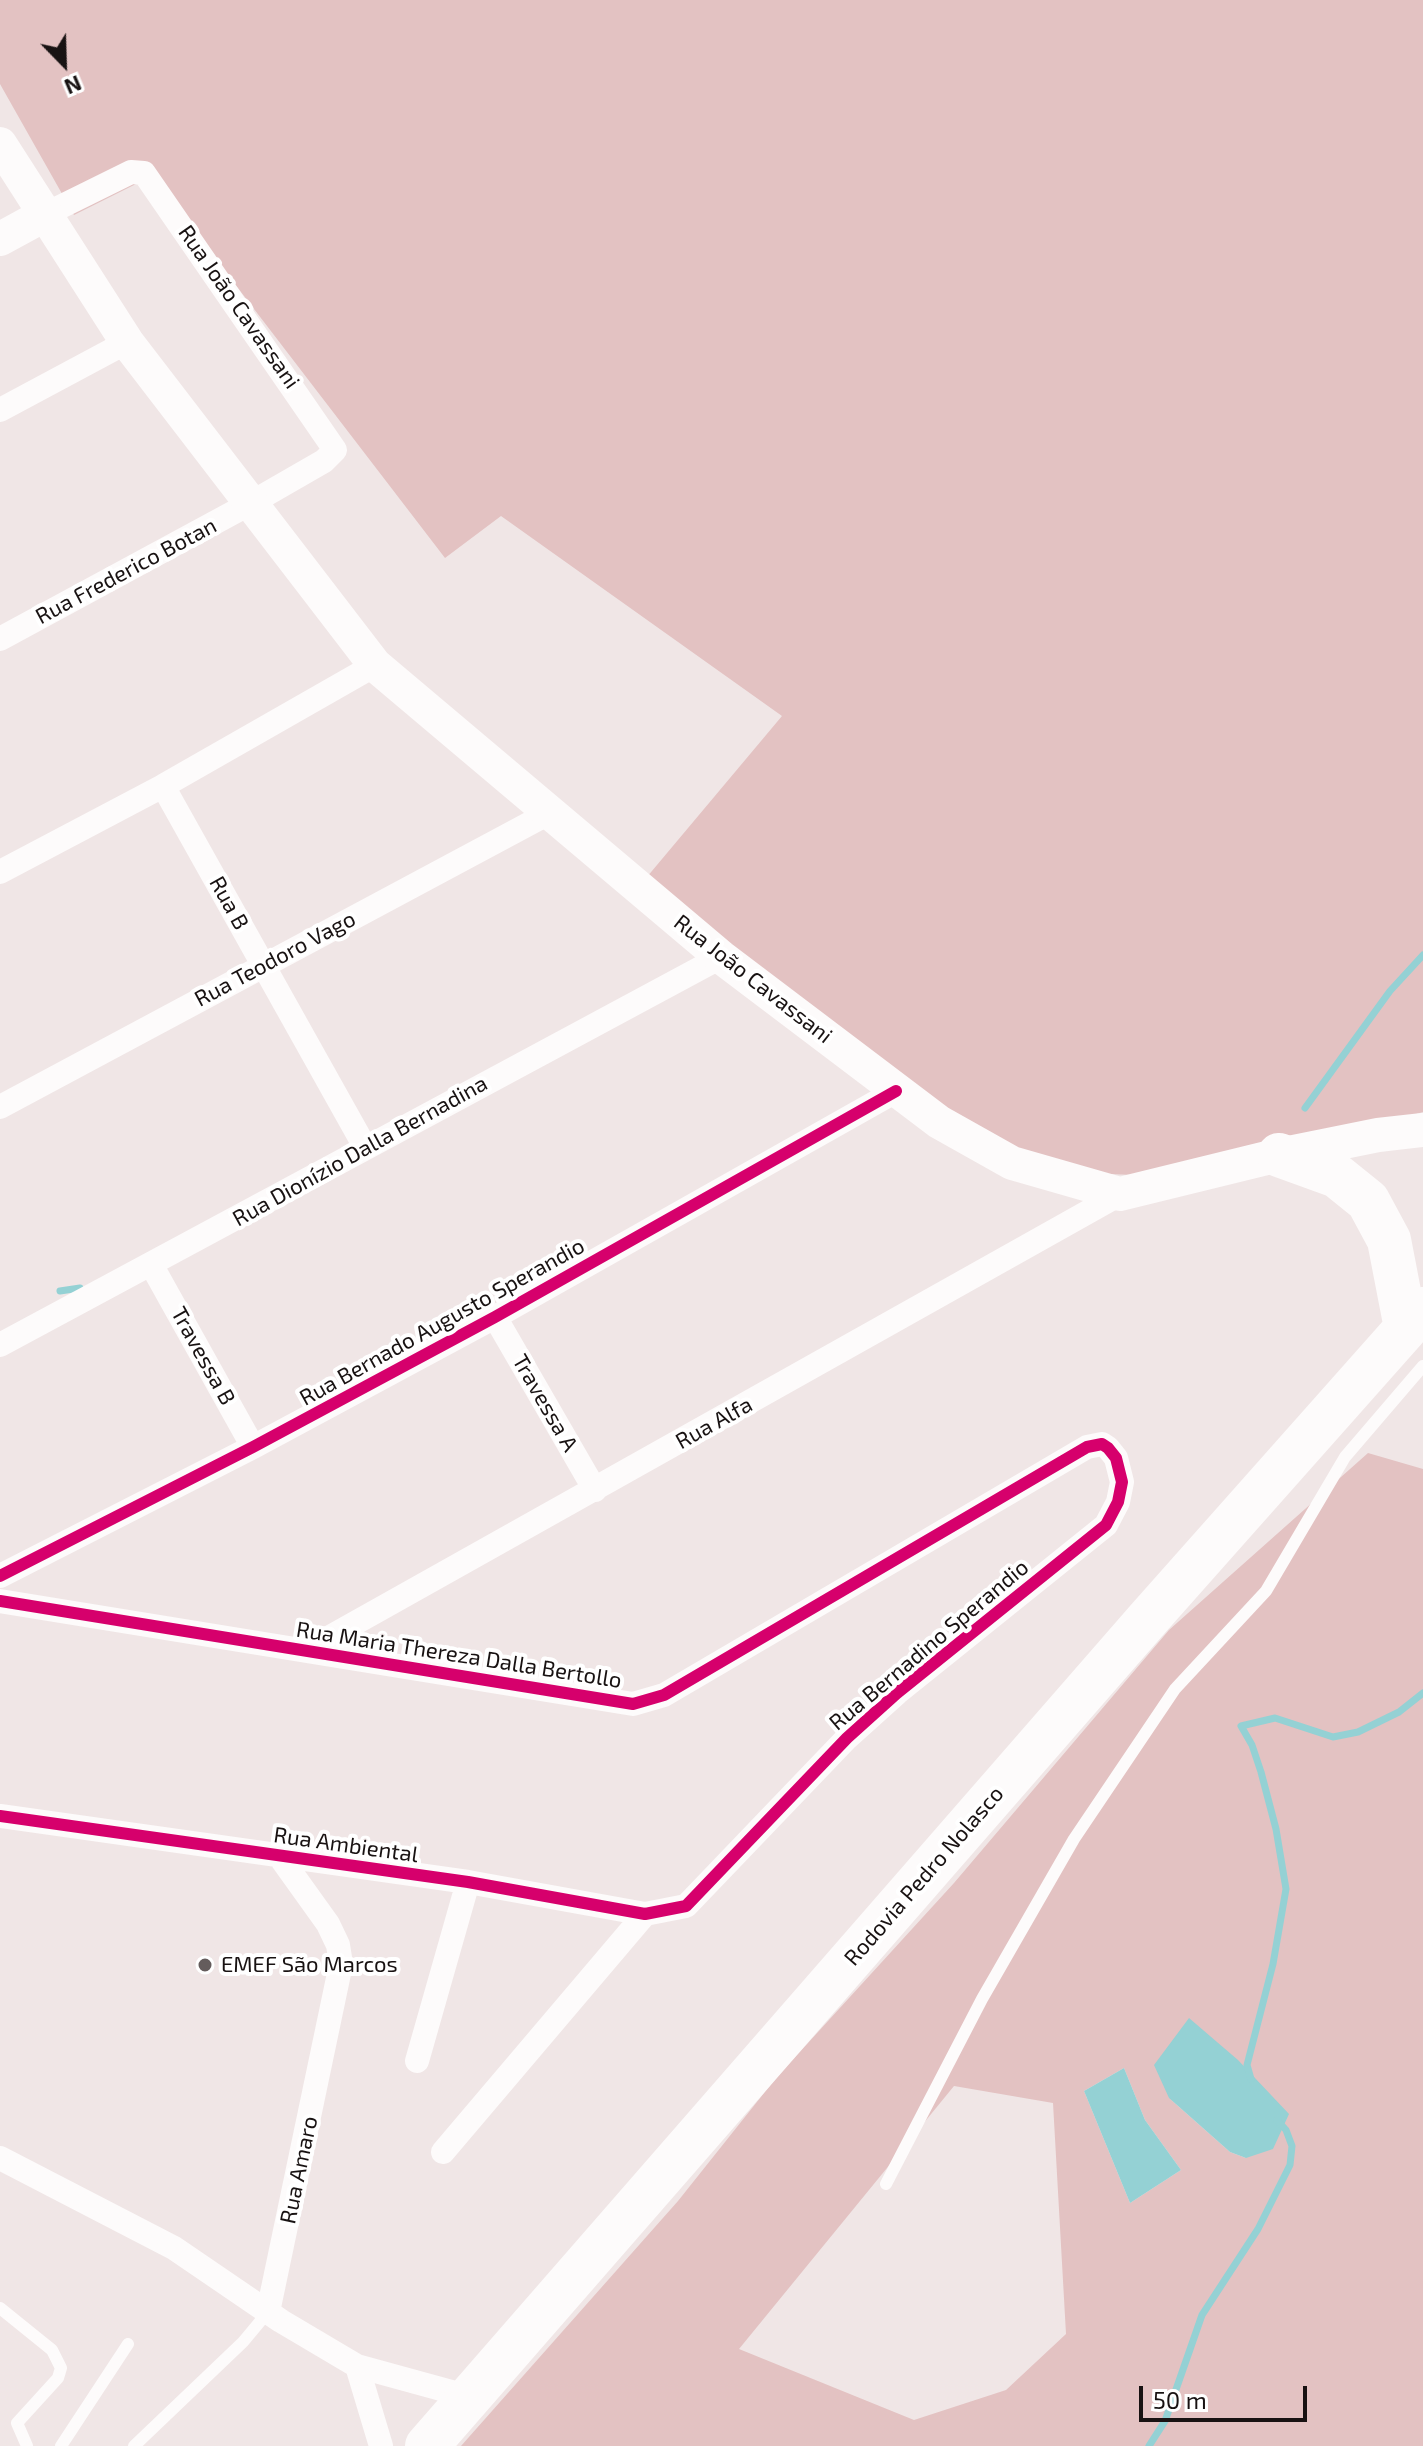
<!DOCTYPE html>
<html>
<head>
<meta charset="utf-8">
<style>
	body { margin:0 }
	#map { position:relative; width:1423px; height:2446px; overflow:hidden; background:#f0e6e6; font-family:"Exo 2",sans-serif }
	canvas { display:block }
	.north { position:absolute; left:24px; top:24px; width:80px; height:80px; -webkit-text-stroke:6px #fff; paint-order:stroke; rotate:157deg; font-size:22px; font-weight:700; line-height:32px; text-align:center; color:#181212 }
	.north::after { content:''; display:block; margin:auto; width:28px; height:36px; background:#181212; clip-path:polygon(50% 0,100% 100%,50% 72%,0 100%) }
	.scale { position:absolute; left:1139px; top:2386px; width:168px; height:36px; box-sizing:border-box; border:4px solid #181212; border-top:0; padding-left:10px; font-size:24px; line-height:28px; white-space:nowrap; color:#181212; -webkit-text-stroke:6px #fff; paint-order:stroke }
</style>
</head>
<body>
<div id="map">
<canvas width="1423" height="2446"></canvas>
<div class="north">N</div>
<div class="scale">50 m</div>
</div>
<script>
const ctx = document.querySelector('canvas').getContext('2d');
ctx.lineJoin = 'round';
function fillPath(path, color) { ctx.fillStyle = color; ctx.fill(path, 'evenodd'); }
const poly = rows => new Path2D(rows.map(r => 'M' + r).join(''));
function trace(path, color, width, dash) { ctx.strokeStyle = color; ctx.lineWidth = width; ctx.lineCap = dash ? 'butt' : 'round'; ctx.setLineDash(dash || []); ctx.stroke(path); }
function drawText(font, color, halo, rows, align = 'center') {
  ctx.font = font + ' "Exo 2",sans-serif'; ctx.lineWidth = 8; ctx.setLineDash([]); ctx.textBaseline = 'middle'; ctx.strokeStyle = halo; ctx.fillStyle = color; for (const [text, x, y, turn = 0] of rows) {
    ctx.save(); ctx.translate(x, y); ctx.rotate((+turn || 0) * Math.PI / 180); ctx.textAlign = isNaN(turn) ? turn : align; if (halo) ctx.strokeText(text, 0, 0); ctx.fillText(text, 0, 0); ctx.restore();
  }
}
fillPath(poly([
	[0,0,1423,0,1423,1112,1352,1133,1156,1176,1064,1172,997,1151,636,890,782,716,501,516,445,558,152,176,74,215,0,84],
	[1368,1453,1423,1469,1423,2446,461,2446,678,2201,776,2078,954,1883,1169,1630],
	[1124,2068,1145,2120,1181,2170,1130,2203,1084,2091],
	[954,2086,1053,2103,1066,2334,1006,2390,914,2420,739,2349],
	[1169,2098,1246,2158,1230,2152]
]), '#e3c2c2');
fillPath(poly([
	[1189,2018,1238,2060,1289,2114,1273,2149,1246,2158,1230,2152,1169,2098,1154,2065],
	[1124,2068,1145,2120,1181,2170,1130,2203,1084,2091]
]), '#94d1d4');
trace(poly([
	[1305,1108,1390,991,1423,955],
	[60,1291,80,1288],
	[1251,2079,1247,2065,1273,1964,1286,1889,1276,1829,1261,1772,1252,1745,1241,1726,1275,1718,1333,1737,1358,1732,1399,1712,1423,1693],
	[1149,2446,1165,2421,1202,2315,1258,2229,1290,2165,1292,2146,1286,2130,1277,2120]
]), '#94d1d4', 7);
trace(poly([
	[886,2184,982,1999,1074,1839,1175,1689,1266,1591,1345,1457,1423,1366],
	[0,2308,52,2350,61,2368,58,2378,17,2423,27,2446],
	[61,2446,128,2344],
	[134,2446,243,2342,268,2312]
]), '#fdfbfb', 12);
trace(poly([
	[0,410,127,342],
	[0,639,251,503,324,461,335,450,144,173,131,172,46,214],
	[163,786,365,1147],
	[0,872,163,786,375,665],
	[0,1107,551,812],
	[152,1266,253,1447],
	[495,1317,595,1490],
	[0,1345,721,957],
	[0,1576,253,1447,495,1317,896,1091],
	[0,1601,633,1704,664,1695,1087,1447,1102,1444,1108,1448,1116,1458,1122,1482,1118,1502,1106,1525,897,1693,847,1738,686,1906,645,1914,468,1882,0,1816],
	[307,1650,1120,1194],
	[417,2061,468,1882],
	[443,2152,645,1914],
	[0,2158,174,2248,281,2321,357,2366,381,2446],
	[268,2312,341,1964,338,1945,328,1924,280,1857],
	[357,2366,470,2397]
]), '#fdfbfb', 24);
trace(poly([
	[0,144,127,342,375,665,721,957,939,1122,1012,1163,1120,1194,1279,1155,1378,1135,1423,1130],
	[0,239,46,214]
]), '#fdfbfb', 34);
trace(poly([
	[1279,1155,1337,1176,1368,1201,1389,1240,1406,1328],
	[427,2446,1147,1620,1423,1309]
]), '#fdfbfb', 44);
trace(poly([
	[0,1576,253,1447,495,1317,896,1091],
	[0,1601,633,1704,664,1695,1087,1447,1102,1444,1108,1448,1116,1458,1122,1482,1118,1502,1106,1525,897,1693,847,1738,686,1906,645,1914,468,1882,0,1816]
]), '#d6006c', 12);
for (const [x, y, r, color] of [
	[205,1965,8,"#645c5c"]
]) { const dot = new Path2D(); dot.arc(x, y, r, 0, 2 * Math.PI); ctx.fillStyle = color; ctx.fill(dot); trace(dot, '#fff', 3); }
drawText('22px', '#181212', '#fff', [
	["Rua João Cavassani",239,307,55],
	["Rua Frederico Botan",126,571,-28],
	["Rua B",229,903,61],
	["Rua Teodoro Vago",275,959,-28],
	["Rua João Cavassani",753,979,38],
	["Rua Dionízio Dalla Bernadina",360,1151,-29],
	["Rua Bernado Augusto Sperandio",442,1322,-29],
	["Travessa B",203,1356,61],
	["Travessa A",545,1403,60],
	["Rua Alfa",714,1423,-29],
	["Rua Bernadino Sperandio",929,1645,-40],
	["Rua Maria Thereza Dalla Bertollo",459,1655,9],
	["Rua Ambiental",346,1845,8],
	["Rodovia Pedro Nolasco",924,1876,-49],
	["Rua Amaro",299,2170,-78]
]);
drawText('22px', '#181212', '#fff', [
	["EMEF São Marcos",221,1965]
], 'left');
</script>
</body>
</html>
